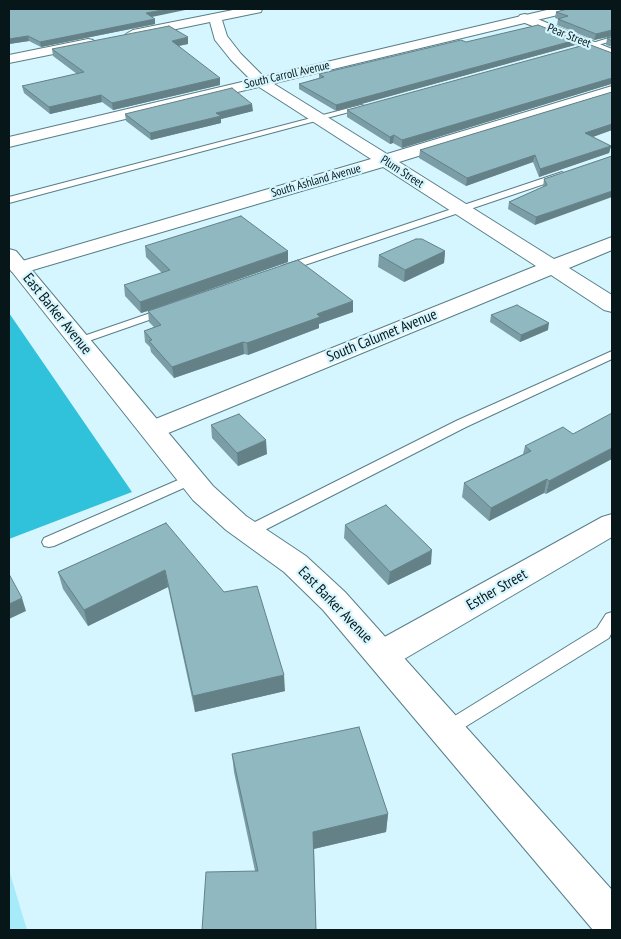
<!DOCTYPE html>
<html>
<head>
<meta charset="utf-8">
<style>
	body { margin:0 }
	#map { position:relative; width:621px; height:939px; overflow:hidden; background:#d5f6fe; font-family:"PT Sans Narrow",sans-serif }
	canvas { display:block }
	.frame { position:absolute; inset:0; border:10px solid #071619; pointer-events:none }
</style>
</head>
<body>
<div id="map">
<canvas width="621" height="939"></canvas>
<div class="frame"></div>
</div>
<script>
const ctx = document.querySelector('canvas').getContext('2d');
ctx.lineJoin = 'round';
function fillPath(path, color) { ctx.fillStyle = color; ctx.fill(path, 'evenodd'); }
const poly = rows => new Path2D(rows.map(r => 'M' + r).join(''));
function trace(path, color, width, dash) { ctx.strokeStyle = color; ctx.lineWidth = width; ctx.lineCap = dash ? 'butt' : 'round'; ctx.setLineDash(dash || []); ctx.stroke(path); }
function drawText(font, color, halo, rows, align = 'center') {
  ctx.font = font + ' "PT Sans Narrow",sans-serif'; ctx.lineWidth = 4.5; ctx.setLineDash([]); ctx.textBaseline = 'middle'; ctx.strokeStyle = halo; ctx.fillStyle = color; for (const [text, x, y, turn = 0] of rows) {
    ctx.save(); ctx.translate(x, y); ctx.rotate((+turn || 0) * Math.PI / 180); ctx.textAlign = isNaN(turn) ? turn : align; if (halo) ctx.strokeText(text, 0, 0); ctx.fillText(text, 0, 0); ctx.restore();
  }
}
fillPath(poly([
	[9,870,27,930,9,930]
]), '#a6ebfa');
fillPath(poly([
	[9,313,132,492,9,539,9,312]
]), '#30c1db');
const service = poly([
	[612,37,612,41,580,50,576,48,612,37],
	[361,105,368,107,9,203,9,197,361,105],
	[562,172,567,175,565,177,290,270,286,271,281,268,282,266,562,172],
	[165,308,171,311,169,313,83,343,79,345,73,341,75,339,165,308],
	[612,351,612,359,466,427,253,536,248,537,243,536,241,532,243,528,456,421,612,351],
	[192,474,197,476,199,479,197,482,54,546,49,547,44,546,42,542,44,538,192,474],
	[612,612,612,632,609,638,452,735,446,738,440,735,437,730,440,725,597,628,606,614,612,612]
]);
const minor = poly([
	[238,9,262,9,261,12,222,20,227,36,241,54,266,79,387,154,612,86,612,96,399,162,554,259,612,237,612,250,569,268,612,295,612,312,604,310,551,275,161,436,152,438,143,436,139,430,143,424,536,266,383,167,26,272,19,274,12,272,9,268,12,264,371,159,256,85,231,60,215,40,210,22,133,38,126,34,133,30,238,9],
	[525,14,612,49,612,58,520,21,518,18,520,15,525,14],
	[88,39,93,40,95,43,93,46,9,63,9,55,88,39],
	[612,514,612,537,394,665,382,669,370,665,365,655,370,645,602,517,612,514]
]);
const tertiary = poly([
	[551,9,572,9,566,13,9,147,9,137,551,9],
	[9,249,16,251,213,486,246,516,306,556,345,592,612,890,612,930,593,930,323,610,284,572,226,530,193,500,9,268,9,249]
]);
trace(service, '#587e87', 2);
trace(minor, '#587e87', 2);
trace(tertiary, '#587e87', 2);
fillPath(service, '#fff');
fillPath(minor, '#fff');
fillPath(tertiary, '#fff');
fillPath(poly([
	[9,9,152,17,155,24,41,47,29,41,9,44],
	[612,9,612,36,594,40,557,25,558,19,555,18,556,12],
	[612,37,612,47,606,45,607,38],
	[576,40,575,45,336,111,299,89,299,84,319,78,319,74,466,42],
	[188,44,179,46,220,85,113,110,102,102,50,114,24,93,22,86,77,74,53,56,52,49],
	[612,53,612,85,611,84,402,148,393,143,390,144,347,117,347,110],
	[612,92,612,130,593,137,611,146,609,153,539,177,533,162,466,186,419,158,420,150],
	[253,111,221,119,221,123,151,140,126,121,125,114],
	[612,156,535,225,508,209,509,202,543,187,544,179],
	[145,246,288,262,166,305,353,312,319,324,319,328,248,355,244,354,174,378,151,352,150,347,145,342,144,331,154,327,149,322,148,311,141,313,125,296,124,285,162,273,146,257],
	[445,251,444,263,404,282,378,267,379,255],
	[491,315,548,330,520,342,490,322],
	[211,425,267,454,238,466,212,438],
	[563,427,546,494,544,493,489,521,462,497,464,483,523,454,525,446],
	[166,523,285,691,195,712,168,587,88,626,63,589,58,572],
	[345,525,431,564,388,585,344,538],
	[232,754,388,814,386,832,314,849,316,930,255,871,234,772]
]), '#7b9ea6');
fillPath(poly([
	[167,9,190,9,147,18,146,13],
	[155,19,155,24,41,47,40,42],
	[612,30,612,36,594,40,596,34],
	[28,36,29,41,9,44,9,39],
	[188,37,188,44,172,47,172,41],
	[576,40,575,45,336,111,336,105],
	[220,78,220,85,113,110,112,103],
	[612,78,611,84,402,148,402,140],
	[101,95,102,102,50,114,49,107],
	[252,104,253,111,221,119,221,123,151,140,150,133,216,113],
	[612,124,612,130,584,140,585,133],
	[394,135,393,143,390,144,390,137],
	[611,146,609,153,539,177,540,169],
	[535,155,533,162,466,186,467,178],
	[612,191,612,197,535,225,536,217],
	[288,251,288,262,141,313,140,302],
	[445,251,444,263,404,282,405,270],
	[353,301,353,312,319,324,319,328,248,355,247,343,317,314],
	[549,323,548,330,520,342,521,335],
	[243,342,244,354,174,378,172,367],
	[266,440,267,454,238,466,237,453],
	[612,448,612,459,546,494,549,481],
	[547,479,544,493,489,521,491,508],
	[432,550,431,564,388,585,390,572],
	[165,570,168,587,88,626,84,610],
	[22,598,26,611,9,619,9,604],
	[284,675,285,691,195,712,193,696],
	[388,814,386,832,313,849,313,832]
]), '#648187');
const building = poly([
	[9,9,167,9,146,13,155,19,40,42,28,36,9,39,9,9],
	[567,9,612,9,612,30,596,34,558,19,568,16,556,12,567,9],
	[538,25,576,40,336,105,299,84,324,77,319,74,461,40,466,42,538,25],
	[169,26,188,37,172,41,220,78,112,103,101,95,49,107,22,86,84,72,52,49,169,26],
	[612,37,612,41,607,38,612,37],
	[588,44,612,53,612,78,402,140,394,135,390,137,347,110,588,44],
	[232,88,252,104,216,113,221,116,150,133,125,114,232,88],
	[612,92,612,124,585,133,611,146,540,169,535,155,467,178,420,150,612,92],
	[612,156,612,191,536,217,509,202,547,185,544,179,612,156],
	[241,216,288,251,140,302,124,285,170,270,145,246,241,216],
	[416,239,422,239,445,251,405,270,379,255,416,239],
	[298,260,353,301,317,314,320,317,247,343,243,342,172,367,149,341,152,340,144,331,161,325,148,311,298,260],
	[517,305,549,323,521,335,491,315,517,305],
	[612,413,612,448,549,481,547,479,491,508,464,483,531,451,525,446,563,427,573,434,612,413],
	[239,414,266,440,237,453,211,425,239,414],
	[386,505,432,550,390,572,345,525,386,505],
	[166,523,224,592,257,586,284,675,193,696,165,570,84,610,58,572,166,523],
	[9,574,22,598,9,604,9,574],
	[359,727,388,814,313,832,316,930,202,930,206,872,258,871,232,754,359,727]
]);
fillPath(building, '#8fb8c1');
trace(building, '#648187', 1);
drawText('12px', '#071619', '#d5f6fe', [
	["Pear Street",569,36,22],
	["South Carroll Avenue",287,75,-13],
	["Plum Street",402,172,33],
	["South Ashland Avenue",316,181,-16]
]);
drawText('15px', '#071619', '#d5f6fe', [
	["East Barker Avenue",57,314,51],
	["South Calumet Avenue",382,336,-22],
	["Esther Street",497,590,-30],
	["East Barker Avenue",335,605,46]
]);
</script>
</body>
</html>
